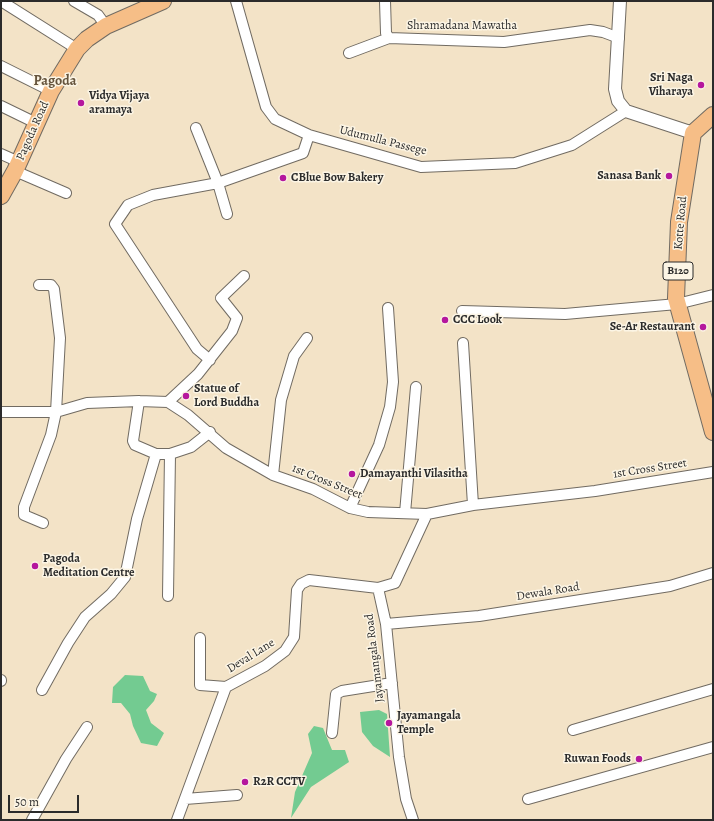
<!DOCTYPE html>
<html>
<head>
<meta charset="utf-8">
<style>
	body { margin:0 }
	#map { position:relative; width:714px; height:821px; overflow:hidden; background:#f3e3c7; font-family:Alegreya,serif }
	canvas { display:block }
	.frame { position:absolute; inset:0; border:2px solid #2b2b2b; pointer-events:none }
	.scale { position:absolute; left:8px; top:795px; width:71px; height:18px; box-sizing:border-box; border:2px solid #2b2b2b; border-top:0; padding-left:5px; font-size:12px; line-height:14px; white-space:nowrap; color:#2b2b2b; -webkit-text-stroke:3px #fcf5e5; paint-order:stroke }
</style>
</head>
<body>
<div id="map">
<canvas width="714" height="821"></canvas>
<div class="frame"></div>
<div class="scale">50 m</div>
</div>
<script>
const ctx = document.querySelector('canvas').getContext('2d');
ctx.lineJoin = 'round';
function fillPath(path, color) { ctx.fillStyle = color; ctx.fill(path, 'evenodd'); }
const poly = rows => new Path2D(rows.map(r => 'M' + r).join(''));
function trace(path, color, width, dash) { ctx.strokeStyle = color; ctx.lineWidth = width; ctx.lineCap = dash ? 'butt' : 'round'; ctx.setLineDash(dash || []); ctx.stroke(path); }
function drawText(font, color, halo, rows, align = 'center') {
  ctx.font = font + ' Alegreya,serif'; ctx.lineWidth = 3; ctx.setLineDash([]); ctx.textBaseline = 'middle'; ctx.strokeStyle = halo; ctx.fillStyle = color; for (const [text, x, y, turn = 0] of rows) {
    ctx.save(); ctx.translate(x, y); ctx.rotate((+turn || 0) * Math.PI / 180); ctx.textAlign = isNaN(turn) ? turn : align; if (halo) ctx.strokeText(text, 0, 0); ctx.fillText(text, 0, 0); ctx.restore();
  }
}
fillPath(poly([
	[125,675,143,676,150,691,157,694,154,701,146,710,151,723,164,733,157,746,141,743,133,726,130,714,121,703,112,703,113,687],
	[379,710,387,714,390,757,373,746,362,732,360,712],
	[314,726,323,728,332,750,345,750,349,762,311,787,291,818,295,792,312,753,308,734]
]), '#73cb91');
const minor = poly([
	[1,1,77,49],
	[74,1,98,15,106,26],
	[236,1,266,107,275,119,309,135,421,167,515,163,572,145,626,111],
	[385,1,386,33,389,38,504,42,590,30,603,32,619,38],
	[349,53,389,38],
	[1,66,51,91],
	[1,106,38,124],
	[196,128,218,183,227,214],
	[1,154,19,162],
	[15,171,66,193],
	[39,285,51,285,54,289,60,338,56,412,51,435,24,507,24,515,43,523],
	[462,311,565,314,677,304,713,295],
	[463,343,473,505],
	[210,360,197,349,115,224,128,205,153,195,218,183,303,153,309,135],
	[139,401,133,441,135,445,156,454,170,454,191,447,210,432],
	[168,402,198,374,232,331,237,318,221,298,244,276],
	[1,412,56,412,87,403,139,401,168,402,188,415,226,448,273,475,313,489,350,508,368,512,427,514,473,505,595,491,713,472],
	[273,475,281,400,294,356,307,338],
	[350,508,379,445,390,407,393,382,388,308],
	[405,513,416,387],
	[378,588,386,624,399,757,406,799,413,820],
	[168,596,170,454],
	[386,624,479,616,670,586,713,573],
	[200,638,200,685,226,687],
	[1,681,1,680],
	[42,690,68,643,85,617,111,594,125,577,137,519,156,454],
	[573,730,713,689],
	[332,733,336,694,342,691,392,683],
	[185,799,237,795],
	[528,799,713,747],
	[32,820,66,759,87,727],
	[177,820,226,687,265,666,285,651,294,637,297,590,301,584,309,580,378,588,395,583,427,514]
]);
const tertiary = poly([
	[620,1,615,89,618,101,626,111,693,133]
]);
const primary = poly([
	[713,115,693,133,679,222,676,298,713,432],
	[1,196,15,171,51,91,77,49,87,39,106,26,163,1]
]);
trace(minor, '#716b62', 12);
trace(tertiary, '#716b62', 14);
trace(primary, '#716b62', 18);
trace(minor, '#fff', 10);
trace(tertiary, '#fff', 12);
trace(primary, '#f6be87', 16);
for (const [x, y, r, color] of [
	[701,85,4,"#b5179e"],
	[81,103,4,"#b5179e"],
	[669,176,4,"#b5179e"],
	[283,178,4,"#b5179e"],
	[445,320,4,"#b5179e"],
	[703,327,4,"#b5179e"],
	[186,396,4,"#b5179e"],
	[352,474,4,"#b5179e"],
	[35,566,4,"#b5179e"],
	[389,723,4,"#b5179e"],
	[639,759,4,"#b5179e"],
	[245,782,4,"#b5179e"]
]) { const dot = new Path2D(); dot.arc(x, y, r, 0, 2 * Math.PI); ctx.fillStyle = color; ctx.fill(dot); trace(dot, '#fcf5e5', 1.5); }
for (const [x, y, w] of [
	[678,271,30]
]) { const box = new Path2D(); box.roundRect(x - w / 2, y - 9, w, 18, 3); ctx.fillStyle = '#fcf5e5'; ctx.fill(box); trace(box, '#2b2b2b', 1); }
drawText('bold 11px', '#2b2b2b', null, [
	["B120",678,271]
]);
drawText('12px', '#2b2b2b', '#fcf5e5', [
	["Shramadana Mawatha",462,26],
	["Pagoda Road",33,131,-66],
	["Udumulla Passege",383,141,14],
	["Kotte Road",681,223,-85],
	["1st Cross Street",650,469,-9],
	["1st Cross Street",327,482,22],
	["Dewala Road",548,592,-9],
	["Deval Lane",251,656,-32],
	["Jayamangala Road",375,658,-97]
]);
drawText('bold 12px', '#2b2b2b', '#fcf5e5', [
	["Sri Naga",693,78,"right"],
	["Viharaya",693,92,"right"],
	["Vidya Vijaya",89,96],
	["aramaya",89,110],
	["Sanasa Bank",661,176,"right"],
	["CBlue Bow Bakery",291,178],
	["CCC Look",453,320],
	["Se-Ar Restaurant",695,327,"right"],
	["Statue of",194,389],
	["Lord Buddha",194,403],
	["Damayanthi Vilasitha",360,474],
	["Pagoda",43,559],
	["Meditation Centre",43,573],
	["Jayamangala",397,716],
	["Temple",397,730],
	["Ruwan Foods",631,759,"right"],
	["R2R CCTV",253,782]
], 'left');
drawText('bold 14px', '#65543d', '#fcf5e5', [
	["Pagoda",55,82]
]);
</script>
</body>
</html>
